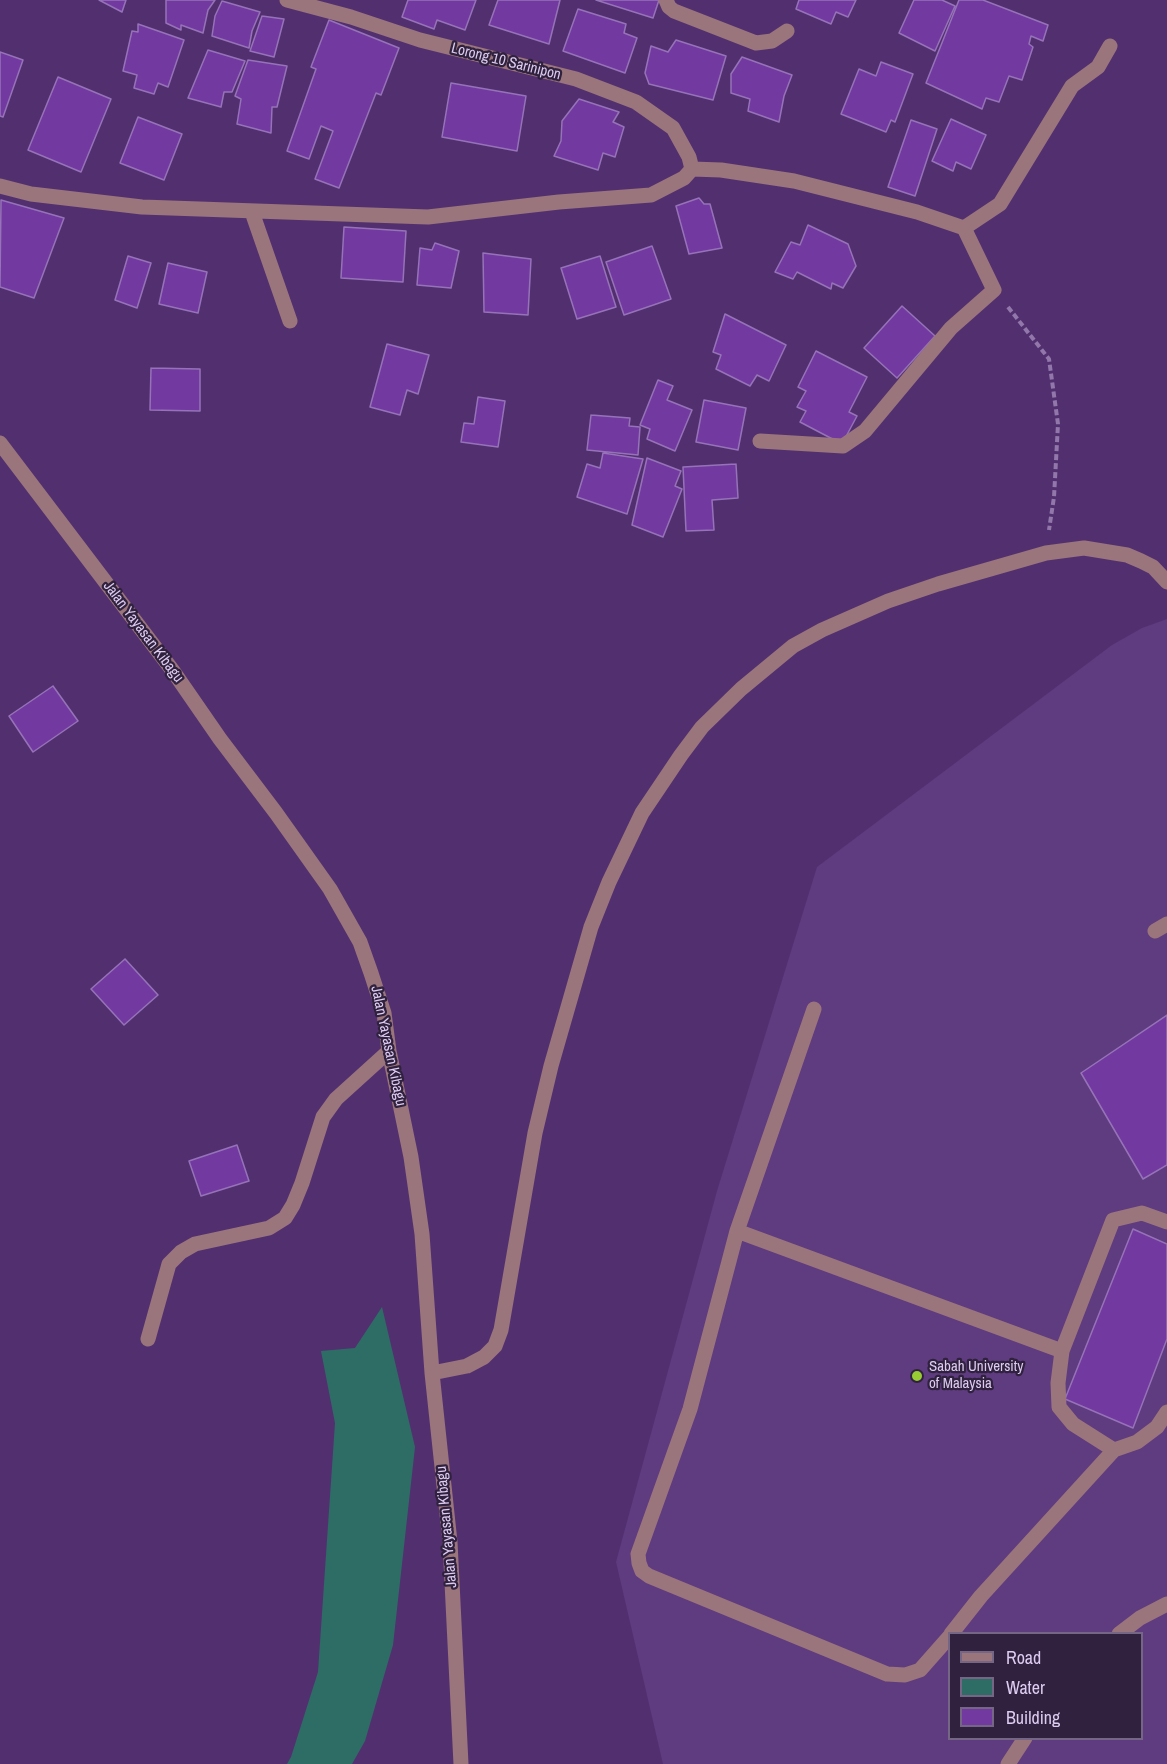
<!DOCTYPE html>
<html>
<head>
<meta charset="utf-8">
<style>
	body { margin:0 }
	#map { position:relative; width:1167px; height:1764px; overflow:hidden; background:#52306f; font-family:"Archivo Narrow",sans-serif }
	canvas { display:block }
	.legend { position:absolute; left:948px; top:1632px; width:195px; height:108px; box-sizing:border-box; background:#30223e; border:2px solid #756685; margin:0; padding:8px 10px; list-style:none; font-size:18px; color:#ddcbf0 }
	.legend li { display:flex; align-items:center; gap:12px; height:30px }
	.legend b { width:30px; border:2px solid #756685 }
</style>
</head>
<body>
<div id="map">
<canvas width="1167" height="1764"></canvas>
<ul class="legend">
<li><b style="height:8px;background:#9b757c"></b>Road</li>
<li><b style="height:16px;background:#2e6d66"></b>Water</li>
<li><b style="height:16px;background:#7239a0"></b>Building</li>
</ul>
</div>
<script>
const ctx = document.querySelector('canvas').getContext('2d');
ctx.lineJoin = 'round';
function fillPath(path, color) { ctx.fillStyle = color; ctx.fill(path, 'evenodd'); }
const poly = rows => new Path2D(rows.map(r => 'M' + r).join(''));
function trace(path, color, width, dash) { ctx.strokeStyle = color; ctx.lineWidth = width; ctx.lineCap = dash ? 'butt' : 'round'; ctx.setLineDash(dash || []); ctx.stroke(path); }
function drawText(font, color, halo, rows, align = 'center') {
  ctx.font = font + ' "Archivo Narrow",sans-serif'; ctx.lineWidth = 4.5; ctx.setLineDash([]); ctx.textBaseline = 'middle'; ctx.strokeStyle = halo; ctx.fillStyle = color; for (const [text, x, y, turn = 0] of rows) {
    ctx.save(); ctx.translate(x, y); ctx.rotate((+turn || 0) * Math.PI / 180); ctx.textAlign = isNaN(turn) ? turn : align; if (halo) ctx.strokeText(text, 0, 0); ctx.fillText(text, 0, 0); ctx.restore();
  }
}
fillPath(poly([
	[1167,619,1167,1764,663,1764,616,1562,717,1191,817,867,1112,645,1142,628],
	[950,1634,1142,1634,1142,1738,950,1738]
]), '#5f3b7f');
fillPath(poly([
	[382,1307,415,1447,393,1645,365,1741,352,1764,287,1764,291,1757,318,1672,335,1423,321,1351,355,1348]
]), '#2e6d66');
const building = poly([
	[99,0,126,0,122,12,99,0],
	[166,0,215,0,208,10,203,33,181,25,181,30,166,23,166,0],
	[408,0,476,0,465,30,437,20,434,29,402,17,408,0],
	[498,0,560,0,549,44,489,25,498,0],
	[596,0,659,0,653,18,596,0],
	[799,0,856,0,848,17,836,12,831,24,796,9,799,0],
	[914,0,942,0,955,6,935,51,899,33,914,0],
	[959,0,983,0,1048,25,1043,41,1031,36,1029,44,1033,47,1022,80,1009,76,999,102,986,98,982,109,926,83,959,0],
	[222,1,260,12,252,31,249,48,212,36,215,16,222,1],
	[578,9,626,24,624,33,637,38,625,73,563,51,578,9],
	[262,16,284,19,274,57,250,51,262,16],
	[329,20,399,48,381,95,376,93,339,188,315,179,333,131,321,126,309,159,287,151,316,69,311,67,329,20],
	[138,24,184,40,168,87,158,83,154,94,134,88,137,75,123,71,132,31,138,32,138,24],
	[676,40,726,56,713,100,649,84,645,73,651,46,668,52,676,40],
	[208,50,245,61,232,92,224,92,221,107,188,98,208,50],
	[0,52,23,60,3,117,0,116,0,52],
	[742,57,792,75,784,96,779,122,748,111,750,99,731,93,731,74,742,57],
	[248,60,287,66,277,107,272,107,271,133,237,124,241,99,235,96,248,60],
	[881,62,913,74,895,122,891,120,886,132,841,114,859,69,876,76,881,62],
	[58,77,111,99,81,172,28,150,58,77],
	[451,83,526,96,517,151,442,137,451,83],
	[579,99,619,112,613,122,624,127,615,157,603,153,598,170,554,156,561,141,562,121,579,99],
	[138,117,182,134,164,180,120,163,138,117],
	[951,119,986,135,971,169,956,162,953,171,932,161,951,119],
	[911,120,937,129,915,196,888,187,911,120],
	[699,198,704,204,710,204,722,248,689,254,676,206,699,198],
	[1,200,64,218,34,298,0,287,1,200],
	[808,225,848,244,856,266,843,288,832,283,831,289,797,272,793,279,775,272,791,242,800,245,808,225],
	[344,227,406,231,403,282,341,278,344,227],
	[435,243,459,251,451,288,417,285,420,248,432,250,435,243],
	[652,246,671,299,624,315,606,262,652,246],
	[483,253,531,259,528,315,484,312,483,253],
	[128,256,151,263,137,308,115,300,128,256],
	[600,256,616,307,577,319,561,268,600,256],
	[168,263,207,272,198,313,159,304,168,263],
	[902,306,935,336,897,378,864,348,902,306],
	[725,314,786,345,769,381,757,375,750,386,716,369,721,355,713,352,725,314],
	[387,344,429,355,418,394,407,390,400,415,370,407,387,344],
	[816,351,867,377,849,412,857,416,842,444,800,422,806,411,797,407,806,391,798,387,816,351],
	[151,368,200,369,200,411,150,410,151,368],
	[658,380,673,386,667,400,692,410,675,451,647,439,650,429,640,425,658,380],
	[478,397,505,401,498,447,461,442,464,423,474,424,478,397],
	[704,400,746,408,738,450,696,442,704,400],
	[591,415,630,418,629,426,640,427,638,455,587,450,591,415],
	[603,453,643,459,627,514,577,497,587,464,600,468,603,453],
	[647,458,681,471,675,486,682,489,663,537,632,525,647,458],
	[736,464,738,498,712,500,714,530,686,531,683,467,736,464],
	[53,686,78,721,33,752,9,716,53,686],
	[125,959,158,995,124,1025,91,989,125,959],
	[1167,1015,1167,1165,1143,1179,1081,1073,1167,1015],
	[237,1145,249,1181,201,1196,189,1161,237,1145],
	[1133,1229,1167,1244,1167,1339,1133,1428,1065,1399,1133,1229]
]);
fillPath(building, '#7239a0');
trace(building, '#9673b8', 1.5);
trace(poly([
	[1008,307,1049,359,1058,424,1054,497,1049,530]
]), '#9277aa', 4, [6, 3]);
trace(poly([
	[287,0,351,17,420,40,576,79,636,102,673,128,689,157,692,169],
	[666,0,669,7,674,11,756,43,772,41,787,31],
	[0,186,31,194,142,207,428,217,559,202,651,195,684,178,692,169,721,170,794,181,917,212,964,228,994,290,951,328,865,431,843,446,760,441],
	[252,212,290,321],
	[964,228,1000,204,1072,86,1098,67,1110,46],
	[0,443,173,671,220,739,276,813,330,889,360,942,371,973,384,1013,389,1051,411,1157,422,1234,432,1373,450,1542,461,1764],
	[1155,931,1167,924],
	[814,1009,737,1231,690,1409,638,1554,639,1563,642,1571,649,1576,887,1674,905,1675,920,1670,950,1636],
	[737,1231,1062,1351],
	[148,1339,169,1264,181,1252,195,1244,269,1228,285,1218,293,1205,302,1183,323,1117,336,1099,389,1051],
	[432,1373,467,1366,484,1357,495,1346,501,1330,535,1133,551,1066,591,927,609,882,642,813,681,755,702,727,741,689,793,646,822,630,888,601,938,584,1046,553,1084,548,1127,555,1141,561,1153,567,1167,582],
	[1114,1450,1073,1424,1059,1407,1058,1383,1062,1351,1113,1220,1142,1213,1167,1222],
	[951,1634,981,1596,1114,1450,1137,1442,1157,1427,1167,1412],
	[1119,1634,1140,1618,1167,1604],
	[1008,1764,1025,1738]
]), '#9b757c', 15);
for (const [x, y, r, color] of [
	[917,1376,6,"#99cb35"]
]) { const dot = new Path2D(); dot.arc(x, y, r, 0, 2 * Math.PI); ctx.fillStyle = color; ctx.fill(dot); trace(dot, '#30223e', 2); }
drawText('15px', '#ddcbf0', '#30223e', [
	["Lorong 10 Sarinipon",506,62,14],
	["Jalan Yayasan Kibagu",143,632,53],
	["Jalan Yayasan Kibagu",388,1046,78],
	["Jalan Yayasan Kibagu",447,1527,-95]
]);
drawText('15px', '#ddcbf0', '#30223e', [
	["Sabah University",929,1367],
	["of Malaysia",929,1384]
], 'left');
</script>
</body>
</html>
